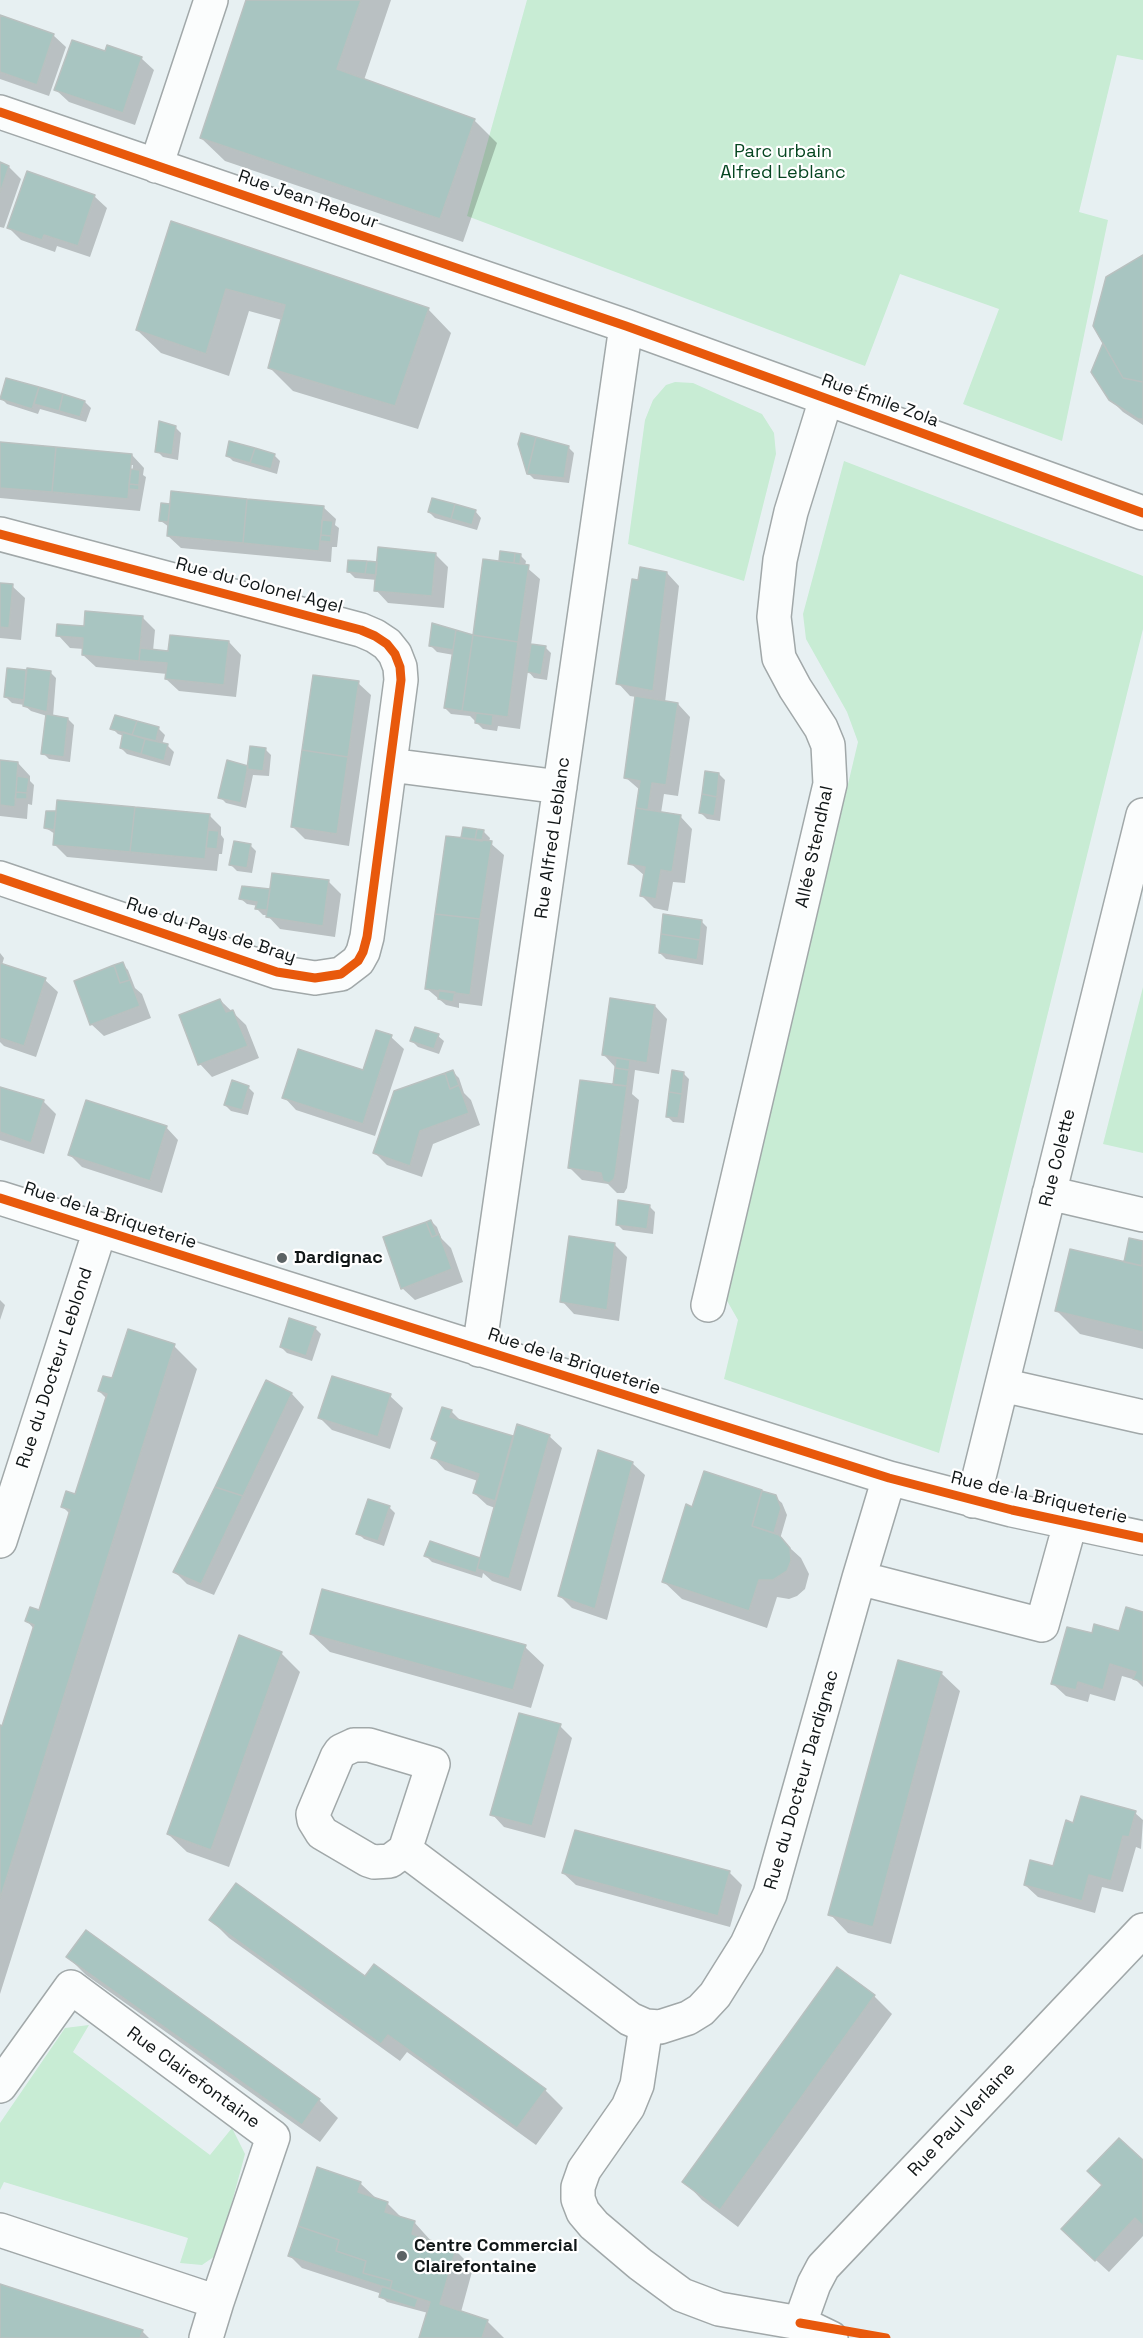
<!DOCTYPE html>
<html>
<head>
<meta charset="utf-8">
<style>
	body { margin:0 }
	canvas { display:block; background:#e7f0f2 }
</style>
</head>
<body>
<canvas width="1143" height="2338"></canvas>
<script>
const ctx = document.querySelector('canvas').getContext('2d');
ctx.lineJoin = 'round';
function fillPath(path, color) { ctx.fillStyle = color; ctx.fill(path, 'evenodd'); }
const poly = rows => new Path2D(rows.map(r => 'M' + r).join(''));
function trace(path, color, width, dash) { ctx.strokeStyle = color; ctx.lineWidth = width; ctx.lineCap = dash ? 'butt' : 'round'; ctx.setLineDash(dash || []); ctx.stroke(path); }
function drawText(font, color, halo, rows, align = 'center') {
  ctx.font = font + ' "Space Grotesk",sans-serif'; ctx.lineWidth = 4.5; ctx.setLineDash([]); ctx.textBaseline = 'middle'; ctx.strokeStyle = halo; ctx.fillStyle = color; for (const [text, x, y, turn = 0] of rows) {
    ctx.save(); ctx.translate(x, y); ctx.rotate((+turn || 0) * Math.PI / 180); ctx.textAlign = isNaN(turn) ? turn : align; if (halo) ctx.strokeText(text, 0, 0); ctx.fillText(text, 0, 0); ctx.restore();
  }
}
fillPath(poly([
	[527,0,1143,0,1143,60,1117,55,1079,212,1108,220,1062,441,963,404,999,309,900,274,865,366,467,216],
	[675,382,693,383,762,414,774,433,776,454,744,581,628,544,645,420,653,400,666,385],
	[844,461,1143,576,1143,629,939,1453,724,1379,738,1320,726,1299,858,742,847,712,806,639,803,614],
	[1143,987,1143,1153,1103,1144],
	[89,2025,73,2052,210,2155,232,2128,245,2154,218,2254,202,2265,180,2263,188,2238,4,2182,0,2190,0,2123,65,2028]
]), '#c8ecd4');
fillPath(poly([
	[248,0,391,0,364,80,474,120,497,143,463,242,225,161,201,138],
	[0,17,53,35,66,47,49,96,0,79],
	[106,53,141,58,154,70,135,125,69,102,56,90],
	[0,164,9,167,21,179,4,228,0,227],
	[94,196,107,208,90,257,57,246,55,252,21,240,9,228],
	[172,223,428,309,451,333,418,429,293,391,270,368,282,320,249,311,229,376,161,353,137,330],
	[1143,257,1143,425,1123,412,1110,399],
	[7,380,85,402,91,408,86,422,40,409,38,414,7,404,1,398],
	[175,427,181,433,178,460,163,457,157,451],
	[0,444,132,455,144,468,143,475,146,477,140,511,0,498],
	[130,465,133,465,132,477,129,477],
	[568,447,574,453,569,483,534,479,528,473],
	[227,455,274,455,280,461,277,474,233,461],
	[162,505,323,507,336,519,335,525,339,528,337,547,332,547,331,562,181,548,168,536,169,527,161,521],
	[429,512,476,512,481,518,477,530,435,518],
	[501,552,520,555,526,561,525,566,540,579,531,645,545,647,551,653,547,680,534,678,528,671,520,729,498,726,497,731,483,729,470,716,451,714,445,708,454,655,437,652,431,646,474,636,501,563],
	[435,554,448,567,444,608,388,603,376,590,377,580,355,578,349,572,378,564],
	[667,573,679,586,665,702,678,704,690,717,678,796,664,794,661,813,680,816,692,829,685,883,673,882,668,911,654,908,641,895,645,876,630,863,640,790,625,777,636,697,630,696,618,683,639,582],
	[0,585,12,586,25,598,21,640,0,638],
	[142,617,155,630,153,651,170,653,229,642,241,655,236,697,179,691,166,679,167,674,96,667,83,655,84,649,70,648,58,635,86,627],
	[9,669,50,672,56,678,53,717,68,719,74,725,70,762,49,759,43,753,47,716,31,711,24,705,12,703,6,697],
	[358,683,371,695,349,846,305,839,293,827],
	[116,717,159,729,165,735,162,744,168,746,174,752,170,766,127,754,121,748,124,736,118,734,112,728],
	[265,749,271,755,269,776,253,775,246,808,226,803,220,797,228,762,249,768],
	[0,762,18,763,30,776,30,781,34,785,32,805,28,804,27,819,0,816],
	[719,774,725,780,720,821,707,819,701,813],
	[47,813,209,815,221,827,221,835,224,839,222,854,219,854,217,871,67,857,54,844,55,834,46,828],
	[484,832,490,838,489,842,504,855,482,1006,459,1003,459,1008,446,1005,426,988,462,839],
	[250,845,256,851,252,873,237,871,231,865],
	[328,881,341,894,335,937,280,929,267,915,263,915,257,909,258,906,247,904,241,899],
	[701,921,707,927,703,965,666,959,660,953],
	[0,953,4,958,2,965,45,980,58,992,36,1057,4,1046,0,1042],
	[122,964,128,970,135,988,142,994,151,1018,104,1036,91,1024],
	[220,1000,246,1025,259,1058,212,1077,200,1064,181,1015],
	[655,1006,667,1019,659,1074,635,1070,632,1094,639,1100,627,1188,624,1193,617,1193,608,1184,582,1180,569,1167,617,1087,616,1068,604,1055],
	[438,1036,444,1041,439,1054,418,1047,412,1041],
	[391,1037,404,1049,375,1136,296,1110,284,1097,364,1072],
	[453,1072,459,1078,464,1093,471,1100,480,1125,433,1144,422,1177,387,1165,374,1152],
	[683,1073,689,1079,684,1123,673,1122,667,1116],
	[248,1087,254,1093,248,1115,231,1111,225,1105],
	[0,1088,44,1102,56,1114,44,1154,0,1140],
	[166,1127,178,1140,162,1193,82,1167,69,1154],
	[649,1206,655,1212,653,1234,623,1230,617,1224],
	[431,1221,437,1227,441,1238,451,1248,463,1282,415,1300,402,1288],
	[1130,1240,1143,1243,1143,1349,1080,1334,1057,1311,1125,1263],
	[614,1244,627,1257,619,1321,574,1314,562,1301],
	[0,1300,5,1305,0,1320],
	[315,1328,321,1334,312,1361,287,1353,281,1347],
	[174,1346,197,1369,0,1994,0,1727,3,1728,34,1629,27,1621,40,1612,70,1514,63,1507,76,1496,107,1399,99,1391,113,1380],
	[267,1382,292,1394,304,1407,214,1595,187,1584,175,1572],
	[390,1396,403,1408,390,1449,332,1430,320,1418],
	[443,1409,452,1412,463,1423,514,1438,549,1436,562,1448,521,1591,492,1581,483,1573,482,1578,432,1562,426,1556,481,1561,495,1508,487,1505,474,1493,478,1481,445,1470,433,1457,438,1444,432,1438],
	[632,1463,645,1475,607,1620,572,1608,560,1596],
	[761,1491,775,1497,782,1503,787,1515,780,1539,801,1558,809,1574,805,1589,797,1596,789,1599,777,1597,767,1628,682,1599,663,1581,693,1509],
	[389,1507,395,1513,384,1546,364,1539,358,1533],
	[1143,1614,1143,1687,1136,1680,1122,1676,1115,1701,1090,1694,1088,1702,1066,1696,1053,1684,1093,1635,1120,1633],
	[311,1634,525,1647,544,1665,531,1708,330,1652],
	[240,1637,282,1654,300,1672,229,1867,187,1852,168,1834],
	[941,1673,960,1691,891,1944,848,1933,830,1914],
	[560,1726,572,1738,545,1838,504,1827,492,1814],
	[1135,1813,1143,1820,1141,1849,1136,1847,1123,1892,1102,1887,1095,1913,1038,1897,1025,1885,1054,1868,1074,1825],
	[729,1872,742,1885,730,1927,576,1885,563,1873],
	[211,1920,365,1978,545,2090,563,2108,536,2145,407,2052,400,2061,229,1938],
	[86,1932,319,2100,338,2118,320,2142,86,1975,68,1957],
	[874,1996,892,2014,738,2227,702,2200,684,2181],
	[1143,2162,1143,2236,1109,2272,1075,2241],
	[360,2183,378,2200,387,2203,402,2218,414,2222,432,2242,455,2250,473,2268,461,2312,487,2321,504,2338,420,2338,428,2313,387,2302,381,2296,382,2294,302,2268,290,2256],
	[0,2286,142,2331,149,2338,0,2338]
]), '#0003');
const building = poly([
	[246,0,361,0,337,69,475,119,440,219,200,138,246,0],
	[0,15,54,34,37,85,0,72,0,15],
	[72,40,105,51,107,45,142,57,123,113,54,90,72,40],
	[0,162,9,166,0,193,0,162],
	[27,171,95,195,78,246,44,235,42,240,7,228,27,171],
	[171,221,429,308,395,406,268,368,285,305,226,289,206,354,136,330,171,221],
	[1143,255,1143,382,1123,378,1093,326,1106,277,1143,255],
	[1103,343,1123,378,1143,382,1143,419,1138,419,1109,400,1091,372,1103,343],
	[6,378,39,387,32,409,0,399,6,378],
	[39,387,63,394,59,411,34,404,39,387],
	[63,394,85,401,80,417,59,411,63,394],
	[159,421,176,426,172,455,155,452,159,421],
	[521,433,536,437,527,474,518,444,521,433],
	[536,437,569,446,564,478,527,474,536,437],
	[229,441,255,448,250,463,226,456,229,441],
	[0,442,56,447,52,492,0,488,0,442],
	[56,447,132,454,128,499,52,492,56,447],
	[255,448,275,454,271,469,250,463,255,448],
	[131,469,140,470,139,485,129,484,131,469],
	[129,484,139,485,139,490,129,489,129,484],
	[171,491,247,499,243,543,167,536,171,491],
	[432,498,455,504,451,519,428,512,432,498],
	[247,499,324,506,319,551,243,543,247,499],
	[161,503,170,504,168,522,159,521,161,503],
	[455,504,476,510,472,525,451,519,455,504],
	[322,520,333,521,331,536,321,535,322,520],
	[321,535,331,536,331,542,320,541,321,535],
	[378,547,436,553,432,596,374,591,378,547],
	[500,551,515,553,514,563,499,561,500,551],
	[515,553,521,554,520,564,514,563,515,553],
	[483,559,529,565,518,642,473,635,483,559],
	[348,560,367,561,365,574,347,572,348,560],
	[367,561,377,562,376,575,365,574,367,561],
	[640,567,667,572,653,691,616,684,632,579,638,580,640,567],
	[0,583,13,584,9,628,0,627,0,583],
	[85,611,143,616,139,661,82,655,83,638,56,636,57,624,84,626,85,611],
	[432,623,456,630,453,650,429,646,432,623],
	[456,630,473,635,462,711,444,708,456,630],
	[170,635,229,641,224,685,165,679,167,663,139,661,140,648,168,651,170,635],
	[473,635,518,642,508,717,462,711,473,635],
	[531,644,546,646,541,675,527,672,531,644],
	[7,668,26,670,24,700,4,697,7,668],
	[27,668,51,671,47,712,23,706,27,668],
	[313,675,359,681,348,757,302,750,313,675],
	[635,696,678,703,666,785,652,783,648,810,636,808,640,781,624,778,635,696],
	[476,713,493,715,492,726,475,723,476,713],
	[46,714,68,718,64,757,41,754,46,714],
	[115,715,137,721,132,735,110,729,115,715],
	[137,721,159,727,156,741,132,735,137,721],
	[123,732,145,739,141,754,120,748,123,732],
	[145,739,168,744,164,761,141,754,145,739],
	[250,746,266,748,263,771,247,769,250,746],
	[302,750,348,757,337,834,291,827,302,750],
	[0,760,18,762,15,807,0,805,0,760],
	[227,760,248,766,241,803,218,798,227,760],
	[705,771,719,773,717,797,702,794,705,771],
	[17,776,29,778,27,793,16,792,17,776],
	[16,792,27,793,27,799,15,799,16,792],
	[702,794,717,797,714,816,699,813,702,794],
	[57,800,135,807,130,852,53,845,57,800],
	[135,807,210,814,205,859,130,852,135,807],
	[636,808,681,815,672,872,661,870,656,899,640,896,645,867,628,864,636,808],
	[46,811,56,811,54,830,44,828,46,811],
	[463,827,477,829,475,840,461,838,463,827],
	[477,829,484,830,482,841,475,840,477,829],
	[208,830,219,831,217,849,206,848,208,830],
	[446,836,492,841,480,919,435,914,446,836],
	[234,841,251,844,247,868,229,865,234,841],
	[272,873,329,880,323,926,266,917,272,873],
	[242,886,270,889,267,910,255,909,257,902,239,899,242,886],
	[435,914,480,919,470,995,425,989,435,914],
	[663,914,702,920,700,940,661,934,663,914],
	[661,934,700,940,697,960,659,953,661,934],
	[123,962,130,980,120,983,114,965,123,962],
	[0,963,46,978,24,1046,0,1038,0,963],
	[114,965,120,983,130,980,140,1006,90,1025,74,981,114,965],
	[439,990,455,992,453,1002,438,999,439,990],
	[610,998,655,1005,647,1063,602,1055,610,998],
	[220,999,226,1012,233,1010,248,1046,198,1065,179,1015,220,999],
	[415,1027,439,1034,434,1049,410,1041,415,1027],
	[376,1030,392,1035,363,1124,282,1098,298,1049,363,1070,376,1030],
	[616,1058,630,1060,629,1070,615,1068,616,1058],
	[615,1068,629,1070,627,1086,613,1085,615,1068],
	[453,1070,459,1085,450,1089,445,1073,453,1070],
	[672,1070,684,1072,682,1094,669,1092,672,1070],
	[445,1073,450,1089,459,1085,469,1113,420,1131,410,1166,373,1153,394,1091,445,1073],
	[232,1080,249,1086,242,1110,224,1105,232,1080],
	[580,1080,627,1086,615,1175,614,1179,609,1183,603,1181,601,1173,568,1168,580,1080],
	[0,1087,44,1100,31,1143,0,1132,0,1087],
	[669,1092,682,1094,678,1118,666,1117,669,1092],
	[86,1100,167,1126,150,1181,68,1155,86,1100],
	[618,1200,650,1205,647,1229,616,1225,618,1200],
	[431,1220,437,1235,432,1237,426,1222,431,1220],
	[426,1222,432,1237,439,1234,452,1269,401,1289,383,1237,426,1222],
	[569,1236,615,1243,607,1310,560,1302,569,1236],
	[1129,1238,1143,1241,1142,1266,1124,1262,1129,1238],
	[1070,1249,1143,1266,1143,1332,1055,1311,1070,1249],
	[289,1318,316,1327,306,1356,280,1347,289,1318],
	[128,1329,175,1344,0,1899,0,1725,2,1726,34,1625,25,1621,30,1607,39,1610,70,1510,61,1507,66,1491,75,1494,107,1394,98,1391,103,1376,112,1378,128,1329],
	[332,1376,391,1394,378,1437,318,1418,332,1376],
	[266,1380,292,1393,243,1496,215,1487,266,1380],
	[442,1407,452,1410,450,1417,513,1436,495,1501,473,1493,479,1474,431,1458,437,1442,431,1439,442,1407],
	[517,1424,550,1435,509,1579,477,1569,517,1424],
	[598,1450,633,1462,595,1609,558,1596,598,1450],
	[704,1471,762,1490,752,1526,779,1535,790,1548,791,1561,787,1571,773,1580,759,1580,749,1611,662,1582,686,1504,692,1507,704,1471],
	[215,1487,243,1496,201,1584,173,1572,215,1487],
	[762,1491,776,1495,781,1508,774,1533,752,1526,762,1491],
	[368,1499,390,1506,378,1541,356,1534,368,1499],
	[430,1541,480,1558,476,1573,424,1556,430,1541],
	[322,1589,526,1645,513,1690,310,1634,322,1589],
	[1126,1607,1143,1612,1143,1682,1133,1679,1136,1672,1110,1664,1103,1690,1078,1682,1076,1690,1051,1684,1067,1627,1092,1633,1094,1624,1119,1631,1126,1607],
	[239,1635,282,1652,211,1850,167,1834,239,1635],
	[898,1660,942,1672,873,1927,828,1915,898,1660],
	[519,1713,561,1724,532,1826,490,1815,519,1713],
	[1081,1796,1136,1811,1129,1837,1123,1836,1111,1881,1089,1875,1082,1901,1024,1885,1030,1860,1053,1866,1066,1820,1073,1823,1081,1796],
	[575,1830,730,1871,718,1916,562,1873,575,1830],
	[236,1883,365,1976,374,1964,546,2089,517,2128,388,2035,381,2044,209,1920,236,1883],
	[86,1930,320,2099,302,2125,66,1957,86,1930],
	[837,1967,875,1995,720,2210,682,2182,837,1967],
	[1119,2138,1143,2160,1143,2226,1135,2218,1095,2261,1061,2229,1102,2185,1087,2171,1119,2138],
	[317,2167,361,2182,358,2192,388,2202,385,2212,415,2221,412,2234,456,2249,440,2304,488,2320,482,2338,419,2338,430,2302,390,2289,392,2281,363,2273,366,2261,336,2251,339,2240,298,2226,317,2167],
	[298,2226,339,2240,336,2251,366,2261,363,2273,392,2281,390,2289,288,2256,298,2226],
	[0,2284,143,2330,140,2338,0,2338,0,2284],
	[382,2286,418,2299,415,2308,379,2297,382,2286]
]);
fillPath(building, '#a8c5c1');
trace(building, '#b9c1c0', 1.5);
const street = poly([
	[0,112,626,326,1143,513],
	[156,166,211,0],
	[0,534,361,630,375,636,387,644,395,654,400,667,401,680,367,937,363,952,358,961,341,974,315,978,277,972,0,878],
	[390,765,560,787],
	[1049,1193,1143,1215],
	[0,1198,889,1478,1012,1510,1143,1538],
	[708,1305,830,784,828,745,821,728,795,688,779,658,774,617,780,560,791,512,826,399],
	[479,1350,626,326],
	[1002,1385,1143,1417],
	[973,1501,1143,815],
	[0,1541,100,1230],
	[859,1578,1042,1625,1070,1524],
	[354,1745,369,1745,433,1764,405,1850,390,1861,374,1862,368,1860,322,1833,314,1820,313,1814,337,1757,341,1751,354,1745],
	[405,1850,630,2019,646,2026,660,2027,688,2018,701,2010,715,1995,747,1944,770,1894,859,1578,889,1478],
	[646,2026,637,2085,628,2107,584,2170,578,2187,578,2199,583,2212,594,2225,640,2264,682,2295,719,2309,800,2323,831,2338],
	[0,2086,71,1987,273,2137,217,2302,0,2230],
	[800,2323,814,2284,823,2267,1143,1930],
	[206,2338,217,2302]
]);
trace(street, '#a1a8a9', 36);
trace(street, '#fbfdfd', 33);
trace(poly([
	[0,112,626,326,1143,513],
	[0,534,361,630,375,636,387,644,395,654,400,667,401,680,367,937,363,952,358,961,341,974,315,978,277,972,0,878],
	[0,1198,889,1478,1012,1510,1143,1538],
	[800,2323,886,2338]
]), '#e8590c', 9);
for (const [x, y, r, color] of [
	[282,1258,6,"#5b6264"],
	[402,2256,6,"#5b6264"]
]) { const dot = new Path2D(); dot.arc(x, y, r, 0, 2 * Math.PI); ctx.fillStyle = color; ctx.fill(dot); trace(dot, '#fff', 2); }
drawText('18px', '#064621', '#fff', [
	["Parc urbain",783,152],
	["Alfred Leblanc",783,173]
]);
drawText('18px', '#101617', '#fff', [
	["Rue Jean Rebour",308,200,19],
	["Rue Émile Zola",880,401,20],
	["Rue du Colonel Agel",259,586,15],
	["Rue Alfred Leblanc",553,838,-82],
	["Allée Stendhal",815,847,-78],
	["Rue du Pays de Bray",211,931,18],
	["Rue Colette",1058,1158,-76],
	["Rue de la Briqueterie",110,1216,18],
	["Rue de la Briqueterie",574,1362,18],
	["Rue du Docteur Leblond",55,1368,-72],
	["Rue de la Briqueterie",1039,1498,13],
	["Rue du Docteur Dardignac",802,1780,-74],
	["Rue Clairefontaine",193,2078,36],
	["Rue Paul Verlaine",962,2120,-47]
]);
drawText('bold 18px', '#101617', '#fff', [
	["Dardignac",294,1258],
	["Centre Commercial",414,2246],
	["Clairefontaine",414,2267]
], 'left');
</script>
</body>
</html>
